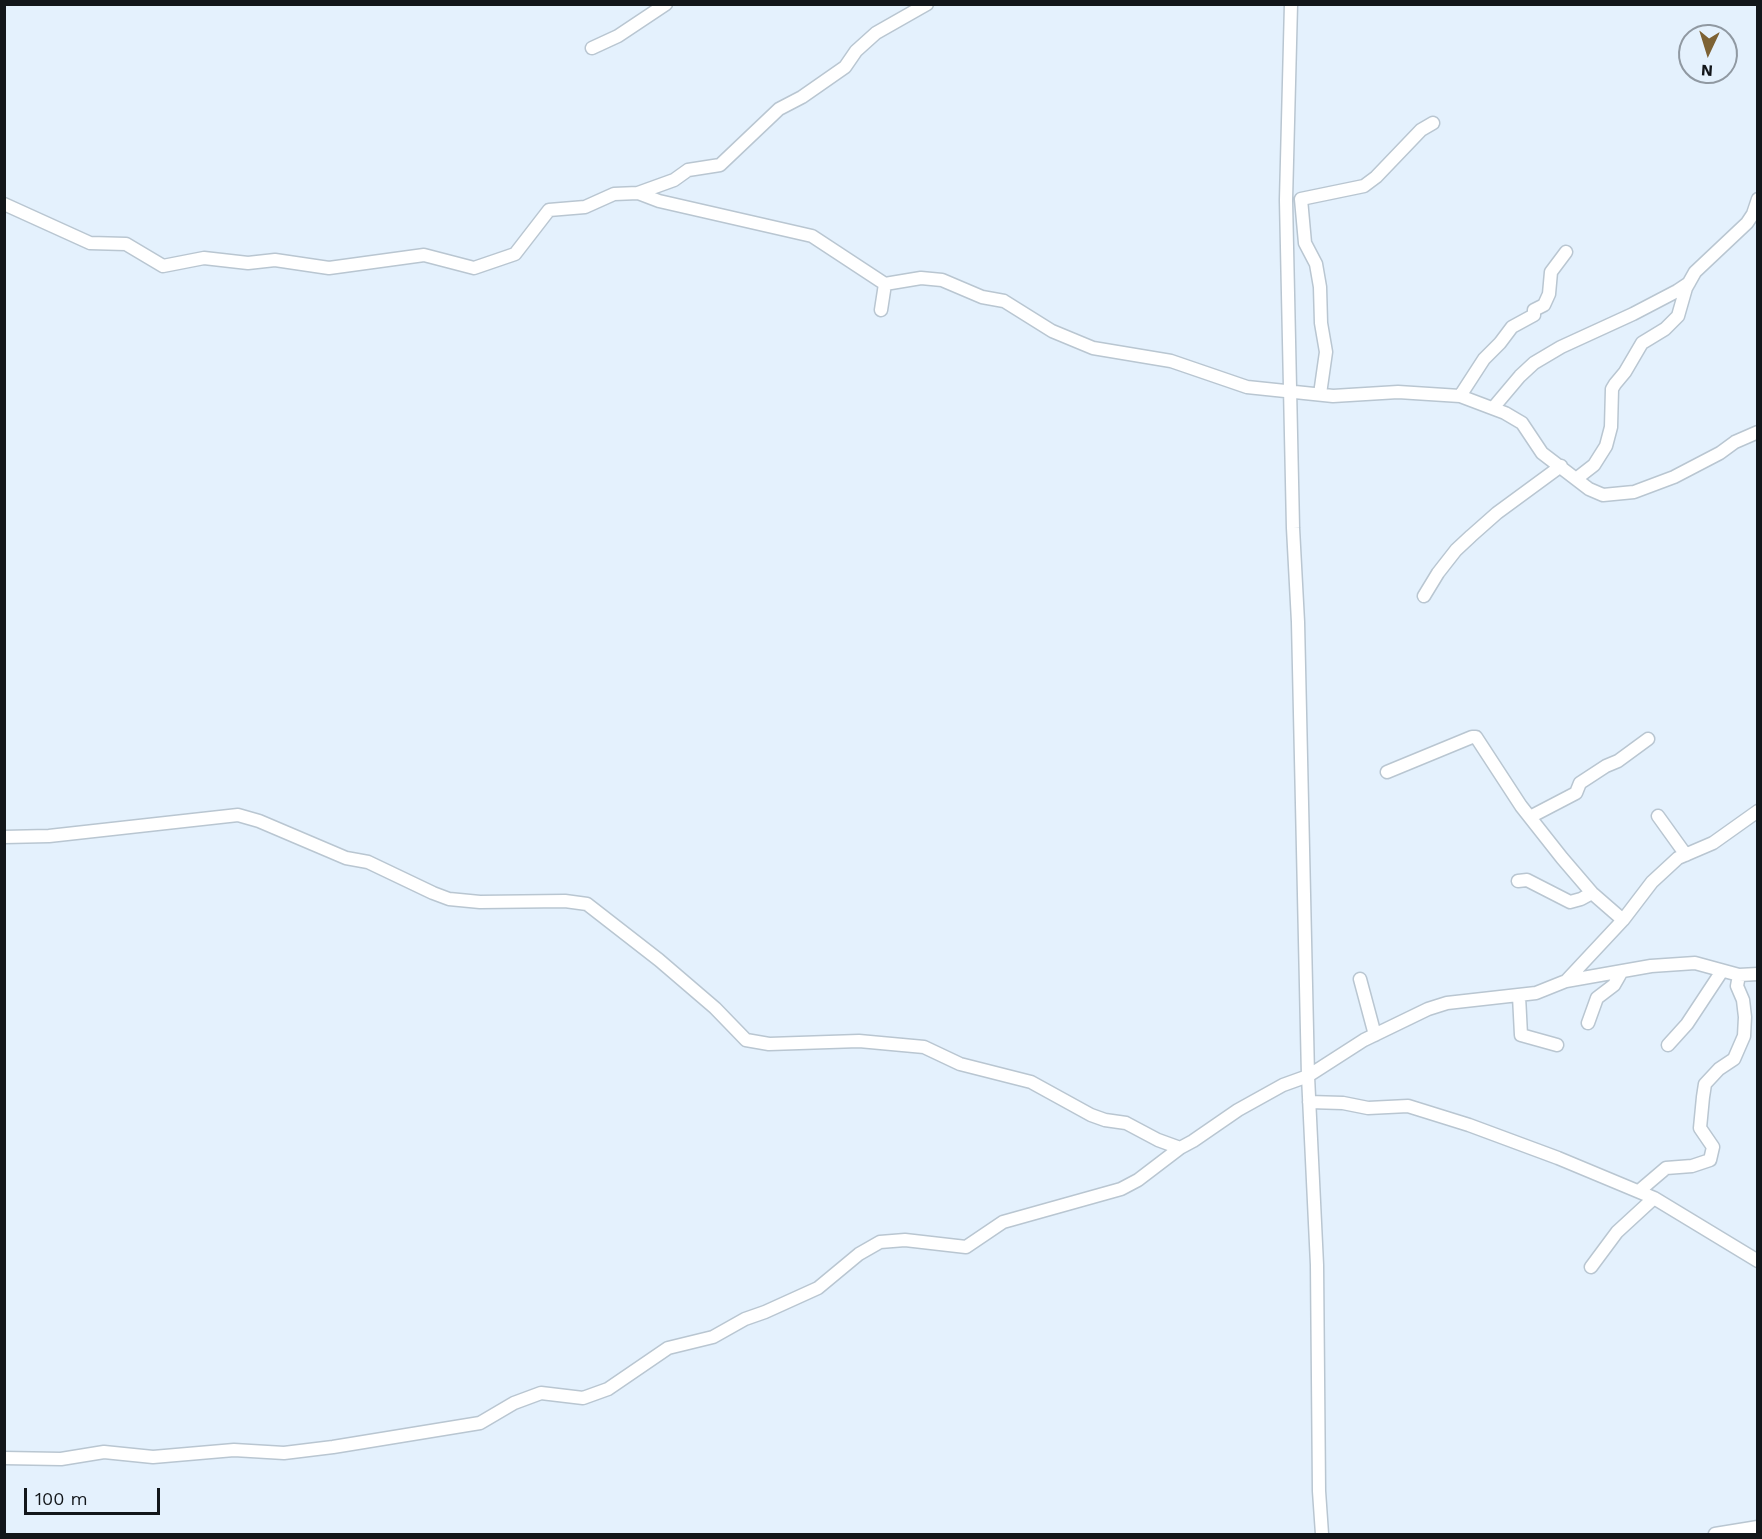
<!DOCTYPE html>
<html>
<head>
<meta charset="utf-8">
<style>
	body { margin:0 }
	#map { position:relative; width:1762px; height:1539px; overflow:hidden; background:#e4f1fd; font-family:"Work Sans",sans-serif }
	canvas { display:block }
	.frame { position:absolute; inset:0; border:6px solid #12161a; pointer-events:none }
	.north { position:absolute; left:1678px; top:24px; width:60px; height:60px; box-sizing:border-box; background:#e4f1fd; border:2px solid #9099a2; border-radius:50%; rotate:184deg; font-size:16px; font-weight:700; line-height:24px; text-align:center; color:#12161a }
	.north::after { content:''; display:block; margin:auto; width:21px; height:27px; background:#7d6234; clip-path:polygon(50% 0,100% 100%,50% 72%,0 100%) }
	.scale { position:absolute; left:24px; top:1488px; width:136px; height:27px; box-sizing:border-box; border:3px solid #12161a; border-top:0; padding-left:8px; font-size:18px; line-height:21px; white-space:nowrap; color:#12161a; -webkit-text-stroke:4px #e4f1fd; paint-order:stroke }
</style>
</head>
<body>
<div id="map">
<canvas width="1762" height="1539"></canvas>
<div class="frame"></div>
<div class="north">N</div>
<div class="scale">100 m</div>
</div>
<script>
const ctx = document.querySelector('canvas').getContext('2d');
ctx.lineJoin = 'round';
const poly = rows => new Path2D(rows.map(r => 'M' + r).join(''));
function trace(path, color, width, dash) { ctx.strokeStyle = color; ctx.lineWidth = width; ctx.lineCap = dash ? 'butt' : 'round'; ctx.setLineDash(dash || []); ctx.stroke(path); }
const minor = poly([
	[1291,4,1286,200,1293,528,1298,622,1308,1076,1317,1265,1319,1491,1322,1534],
	[592,48,618,36,666,4],
	[638,193,674,180,688,170,720,165,779,109,802,97,845,67,856,51,876,33,927,4],
	[4,204,90,243,126,244,163,266,204,258,248,263,275,260,329,268,424,255,474,268,515,254,549,210,585,207,614,194,638,193,659,201,812,236,885,284],
	[881,310,885,284,921,278,942,280,982,297,1004,301,1052,331,1093,348,1171,361,1247,387,1333,396,1398,392,1460,396,1505,413,1522,423,1542,453,1589,489,1603,495,1634,492,1674,477,1720,453,1735,442,1758,432],
	[1320,394,1326,352,1321,323,1320,287,1316,264,1305,243,1301,199,1364,186,1376,177,1421,130,1433,123],
	[1460,396,1484,359,1500,343,1512,327,1534,315,1534,310,1544,305,1549,294,1551,272,1566,252],
	[1493,408,1520,376,1534,363,1561,347,1633,314,1677,291,1689,283],
	[1576,479,1594,465,1606,446,1611,427,1612,389,1615,384,1625,372,1642,343,1665,329,1678,316,1686,288,1695,272,1747,223,1753,214,1758,199],
	[1424,596,1438,573,1456,550,1471,536,1497,513,1561,466],
	[1387,772,1472,737,1476,737,1521,806,1562,858,1592,893,1623,920],
	[1658,816,1686,855],
	[1530,817,1576,793,1580,783,1606,766,1618,761,1648,739],
	[4,837,49,836,238,815,259,821,346,858,368,862,433,893,449,899,480,902,565,901,587,904,659,960,715,1008,746,1040,769,1044,859,1041,924,1047,960,1064,1031,1082,1091,1115,1105,1120,1126,1123,1158,1140,1180,1148,1193,1141,1238,1110,1283,1085,1308,1076,1364,1040,1428,1009,1447,1003,1536,993,1566,981,1623,920,1652,882,1678,858,1713,843,1758,811],
	[1518,881,1527,880,1570,902,1581,899,1592,893],
	[1360,979,1375,1035],
	[1566,981,1651,966,1695,963,1739,975,1758,974],
	[1519,996,1521,1035,1557,1045],
	[1588,1023,1597,998,1614,985,1622,971],
	[1668,1045,1687,1024,1722,971],
	[1309,1102,1343,1103,1368,1108,1408,1106,1469,1125,1558,1158,1654,1198,1758,1261],
	[1639,1191,1666,1168,1692,1166,1710,1160,1713,1147,1700,1128,1703,1097,1705,1084,1719,1069,1734,1059,1744,1036,1745,1017,1743,1000,1737,986,1739,975],
	[1591,1267,1617,1232,1654,1198],
	[4,1458,61,1459,104,1452,153,1457,234,1450,284,1453,333,1447,480,1423,514,1403,541,1393,583,1398,608,1389,668,1348,713,1337,745,1319,765,1312,818,1288,859,1254,880,1242,905,1240,966,1247,1003,1222,1121,1189,1138,1180,1180,1148],
	[1715,1534,1758,1527]
]);
trace(minor, '#b9c6d1', 15);
trace(minor, '#fff', 12);
</script>
</body>
</html>
